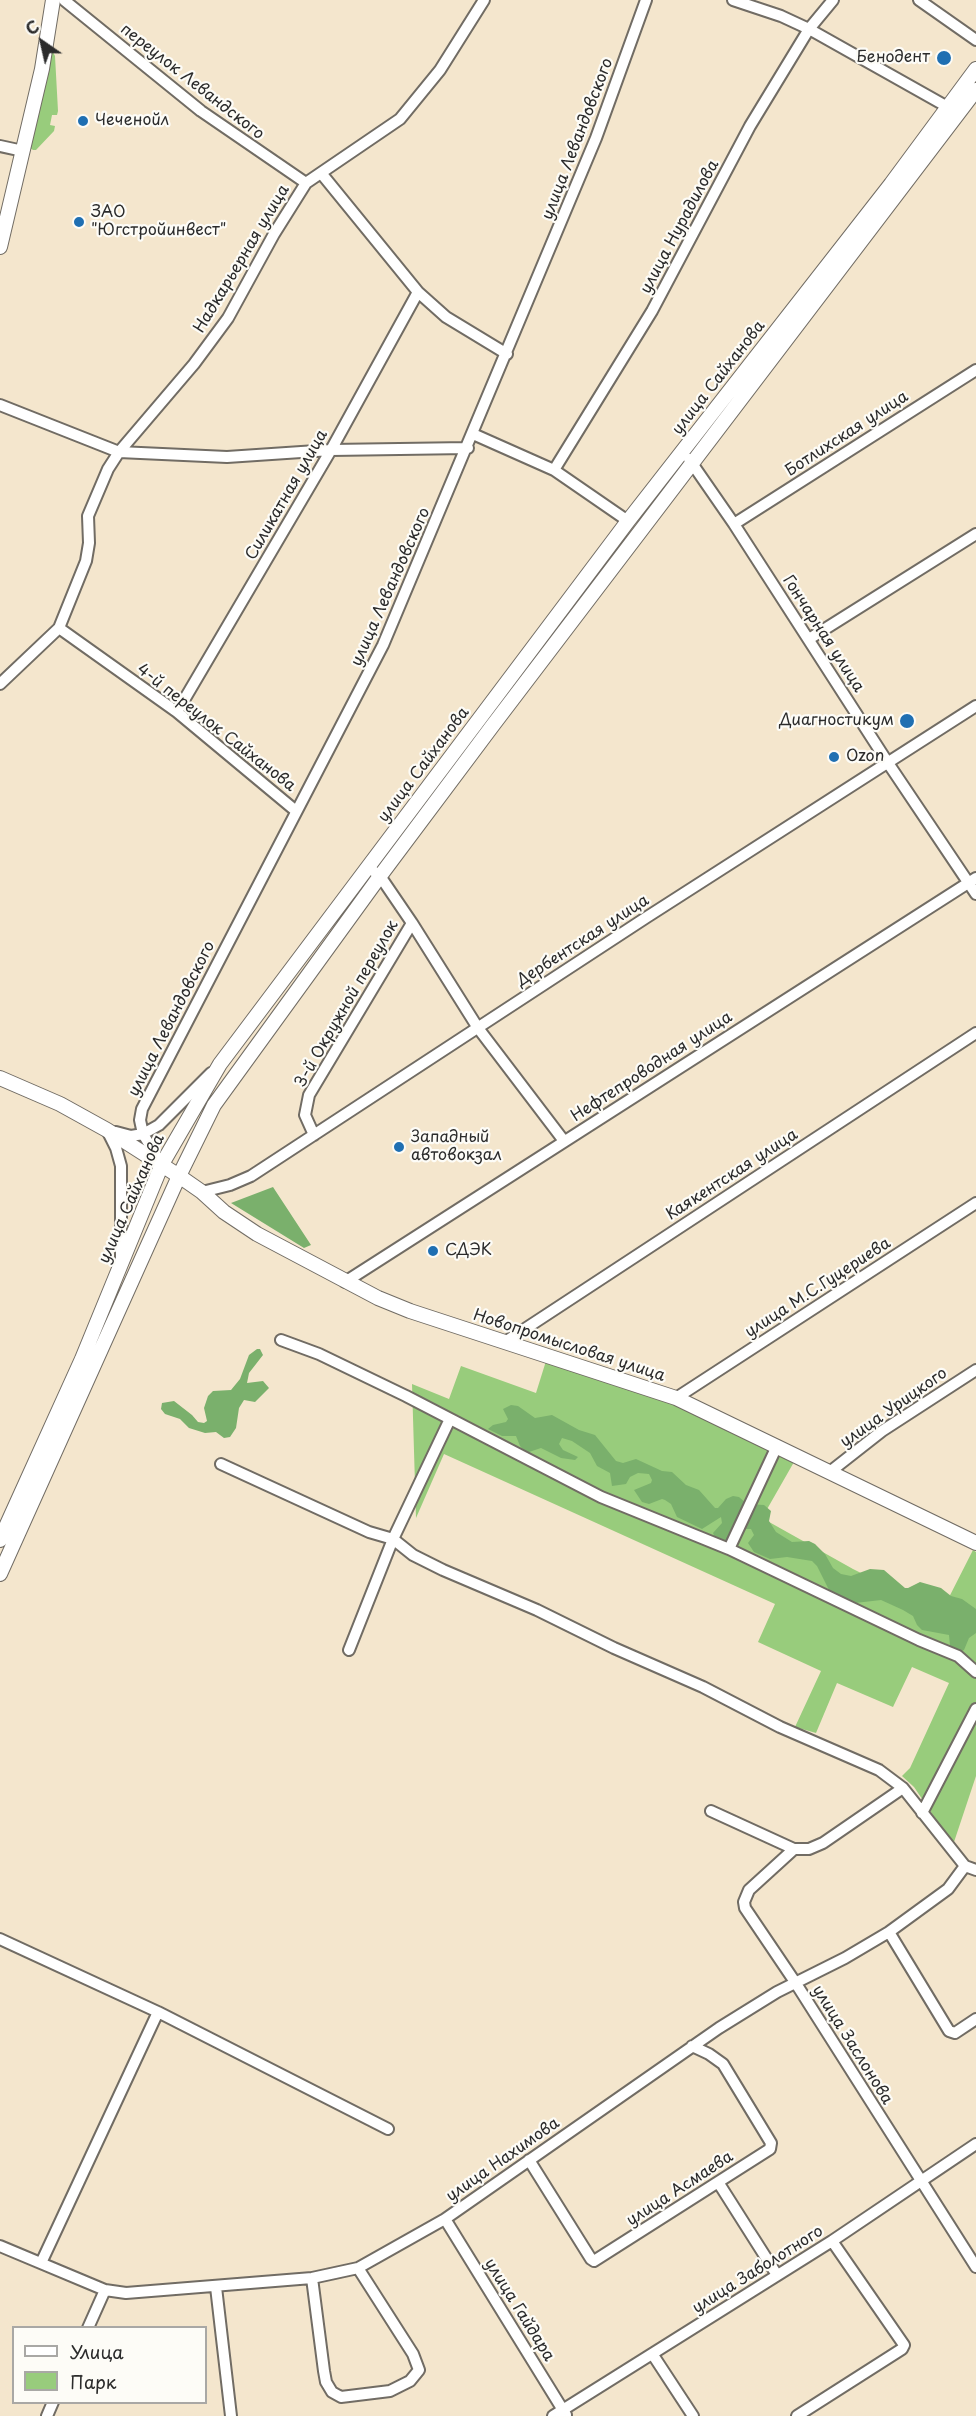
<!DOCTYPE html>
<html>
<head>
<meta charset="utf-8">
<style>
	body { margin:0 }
	#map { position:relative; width:976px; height:2416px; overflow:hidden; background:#f4e6cd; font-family:"Playpen Sans",sans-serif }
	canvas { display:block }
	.legend { position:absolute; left:12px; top:2326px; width:195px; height:78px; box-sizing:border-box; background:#fdfcf7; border:2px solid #a9a8a5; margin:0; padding:8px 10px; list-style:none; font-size:18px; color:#2b2b2b }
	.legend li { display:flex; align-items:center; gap:12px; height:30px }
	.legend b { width:30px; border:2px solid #a9a8a5 }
	.north { position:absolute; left:12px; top:12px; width:60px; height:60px; -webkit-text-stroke:4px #fdfcf7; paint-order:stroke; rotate:326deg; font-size:16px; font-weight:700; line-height:24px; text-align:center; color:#2b2b2b }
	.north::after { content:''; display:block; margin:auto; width:21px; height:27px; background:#2b2b2b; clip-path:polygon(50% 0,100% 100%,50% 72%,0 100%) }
</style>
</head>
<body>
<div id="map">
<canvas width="976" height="2416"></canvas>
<ul class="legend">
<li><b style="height:8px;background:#fff"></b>Улица</li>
<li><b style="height:16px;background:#98cc7c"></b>Парк</li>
</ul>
<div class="north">С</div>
</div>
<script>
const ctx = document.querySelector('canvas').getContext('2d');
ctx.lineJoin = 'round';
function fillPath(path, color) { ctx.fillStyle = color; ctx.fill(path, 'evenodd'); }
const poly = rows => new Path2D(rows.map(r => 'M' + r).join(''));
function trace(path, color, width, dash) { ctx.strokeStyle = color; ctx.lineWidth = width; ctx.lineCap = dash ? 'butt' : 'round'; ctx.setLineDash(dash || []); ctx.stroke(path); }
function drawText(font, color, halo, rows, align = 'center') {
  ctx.font = font + ' "Playpen Sans",sans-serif'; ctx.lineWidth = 4.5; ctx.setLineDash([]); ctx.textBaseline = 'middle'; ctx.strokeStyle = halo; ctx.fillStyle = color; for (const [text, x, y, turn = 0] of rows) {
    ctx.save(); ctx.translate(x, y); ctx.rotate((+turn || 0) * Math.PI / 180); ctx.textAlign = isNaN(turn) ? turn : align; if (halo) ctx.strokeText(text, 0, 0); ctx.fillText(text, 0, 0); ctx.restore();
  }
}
fillPath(poly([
	[52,50,55,56,58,111,57,115,52,115,50,125,55,126,54,131,36,150,33,150,30,148],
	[546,1361,675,1405,794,1462,762,1518,853,1569,941,1613,973,1550,976,1552,976,1776,953,1845,914,1787,902,1776,910,1768,949,1683,912,1667,893,1707,837,1683,816,1733,795,1727,821,1671,758,1642,775,1604,444,1454,416,1518,412,1384,449,1399,461,1366,536,1393]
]), '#98cc7c');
fillPath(poly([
	[273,1187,311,1245,304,1248,231,1203],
	[257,1349,260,1349,263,1355,249,1373,247,1383,263,1381,269,1388,255,1402,244,1400,239,1408,236,1428,230,1437,224,1438,216,1432,205,1433,189,1428,180,1419,165,1414,161,1409,162,1403,174,1401,192,1415,198,1422,204,1423,207,1421,204,1408,208,1396,213,1391,231,1390,240,1379,249,1355],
	[511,1405,518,1406,535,1418,552,1415,579,1430,595,1435,616,1461,623,1463,636,1459,662,1471,672,1472,686,1485,699,1490,715,1508,718,1508,726,1499,733,1496,739,1497,747,1504,764,1505,771,1511,769,1521,776,1532,792,1542,809,1541,815,1544,825,1554,833,1568,841,1574,851,1576,870,1569,884,1570,905,1588,908,1588,920,1582,941,1588,951,1596,962,1599,976,1609,976,1633,969,1638,964,1650,957,1653,950,1646,949,1635,922,1630,917,1625,913,1616,903,1610,881,1600,855,1603,830,1592,817,1566,812,1561,787,1557,770,1559,754,1552,748,1543,754,1535,751,1529,744,1529,733,1538,723,1542,716,1540,713,1533,722,1523,721,1517,702,1529,677,1517,671,1504,665,1500,662,1499,649,1504,642,1502,634,1490,651,1483,652,1480,649,1474,638,1473,630,1477,626,1484,612,1486,610,1473,597,1466,590,1453,572,1441,562,1438,559,1444,563,1450,578,1457,575,1460,561,1458,541,1448,526,1453,520,1446,516,1436,502,1436,488,1429,493,1425,506,1422,508,1419,503,1409]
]), '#7ab06c');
const minor = poly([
	[64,0,201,111,306,183],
	[733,0,781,16,809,29,953,110],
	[919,0,976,40],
	[0,146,23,151],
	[321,173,418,292,446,317,507,354],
	[0,405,119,452,227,457,331,450,468,448],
	[473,434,554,470,628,521],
	[689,459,734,524,888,763,976,894],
	[554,470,652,311,750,126,809,29,833,0],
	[734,524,976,370],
	[59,628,177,712,296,811],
	[809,639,976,534],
	[0,684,59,628,86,561,89,543,88,516,108,469,119,452,194,364,228,318,274,234,306,183,400,119,440,70,484,0],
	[177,712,331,450,418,292],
	[368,867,380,876,412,923,478,1028,564,1141],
	[107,1130,116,1148,121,1166,121,1259],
	[116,1132,131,1136,143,1134,159,1125,211,1073],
	[314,1135,305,1115,309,1095,412,923],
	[160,1162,143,1134,140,1120,142,1109,383,645,596,138,646,0],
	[202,1192,230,1185,251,1176,647,917,976,706],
	[345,1282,976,878],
	[281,1340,319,1354,406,1396,601,1497,729,1549,919,1640,958,1656,976,1672],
	[505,1342,976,1033],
	[676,1398,976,1203],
	[450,1419,393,1539,413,1555,443,1570,537,1610,614,1648,703,1687,780,1727,879,1770,903,1788,965,1866,976,1870],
	[221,1464,369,1532,393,1539,349,1650],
	[831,1471,882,1431,976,1370],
	[729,1549,777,1446],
	[711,1811,794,1849,809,1849,823,1843,903,1788],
	[922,1813,976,1709],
	[794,1849,749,1890,744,1902,745,1908,795,1982,976,2267],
	[889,1932,949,2031,955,2033,976,2019],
	[0,1939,158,2012,388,2129],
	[529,2160,591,2259,594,2261,770,2149,771,2143,723,2064,709,2054,692,2046],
	[718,2182,777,2275],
	[445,2219,566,2415],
	[0,2246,105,2290,126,2293,312,2278,358,2268,445,2219,719,2028,777,1992,845,1958,889,1932,948,1889,965,1866],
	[41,2263,158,2012],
	[312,2278,324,2371,326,2382,332,2392,341,2397,390,2391,410,2381,419,2370,413,2354,358,2268],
	[216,2287,231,2416],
	[88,2328,105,2290],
	[653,2355,693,2416],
	[47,2416,53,2402],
	[553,2416,832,2241,976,2144],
	[797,2416,902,2349,904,2345,832,2241]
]);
const major = poly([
	[0,247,42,69,53,0],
	[0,1078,60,1104,107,1130,179,1176,202,1192,224,1212,257,1234,378,1298,410,1311,676,1398,976,1543],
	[0,1540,82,1359,162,1164,220,1064,628,521,891,184,976,69],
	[0,1574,179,1176,214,1105,380,876,493,725,976,90]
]);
trace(minor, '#716c64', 14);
trace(major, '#716c64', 16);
trace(minor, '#fff', 10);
trace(major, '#fff', 14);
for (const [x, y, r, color] of [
	[944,58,8,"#1f6fb2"],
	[83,121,6,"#1f6fb2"],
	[79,222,6,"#1f6fb2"],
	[907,721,8,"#1f6fb2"],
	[834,757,6,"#1f6fb2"],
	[399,1147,6,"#1f6fb2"],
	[433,1251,6,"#1f6fb2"]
]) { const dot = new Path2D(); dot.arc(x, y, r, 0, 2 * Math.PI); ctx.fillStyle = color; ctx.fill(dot); trace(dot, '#fdfcf7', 2); }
drawText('16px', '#2b2b2b', '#fdfcf7', [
	["Бенодент",930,58,"right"],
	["Чеченойл",95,121],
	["ЗАО",91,213],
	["\"Югстройинвест\"",91,231],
	["Диагностикум",894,721,"right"],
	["Ozon",846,757],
	["Западный",411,1138],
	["автовокзал",411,1156],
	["СДЭК",445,1251]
], 'left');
drawText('16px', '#2b2b2b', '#fdfcf7', [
	["переулок Левандского",192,82,38],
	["улица Левандовского",578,139,-69],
	["улица Нурадилова",680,227,-62],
	["Надкарьерная улица",242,259,-59],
	["улица Сайханова",719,378,-52],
	["Ботлихская улица",847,434,-33],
	["Силикатная улица",287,495,-60],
	["улица Левандовского",391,587,-66],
	["Гончарная улица",823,634,57],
	["4-й переулок Сайханова",216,728,38],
	["улица Сайханова",424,765,-53],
	["Дербентская улица",583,941,-33],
	["3-й Окружной переулок",347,1004,-60],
	["улица Левандовского",172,1019,-63],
	["Нефтепроводная улица",652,1067,-33],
	["Каякентская улица",732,1175,-33],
	["улица Сайханова",132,1199,-66],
	["улица М.С.Гуцериева",818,1288,-33],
	["Новопромысловая улица",569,1346,18],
	["улица Урицкого",894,1408,-35],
	["улица Заслонова",852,2045,58],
	["улица Нахимова",503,2160,-35],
	["улица Асмаева",680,2189,-33],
	["улица Заболотного",758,2270,-32],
	["улица Гайдара",519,2310,58]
]);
</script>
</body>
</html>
